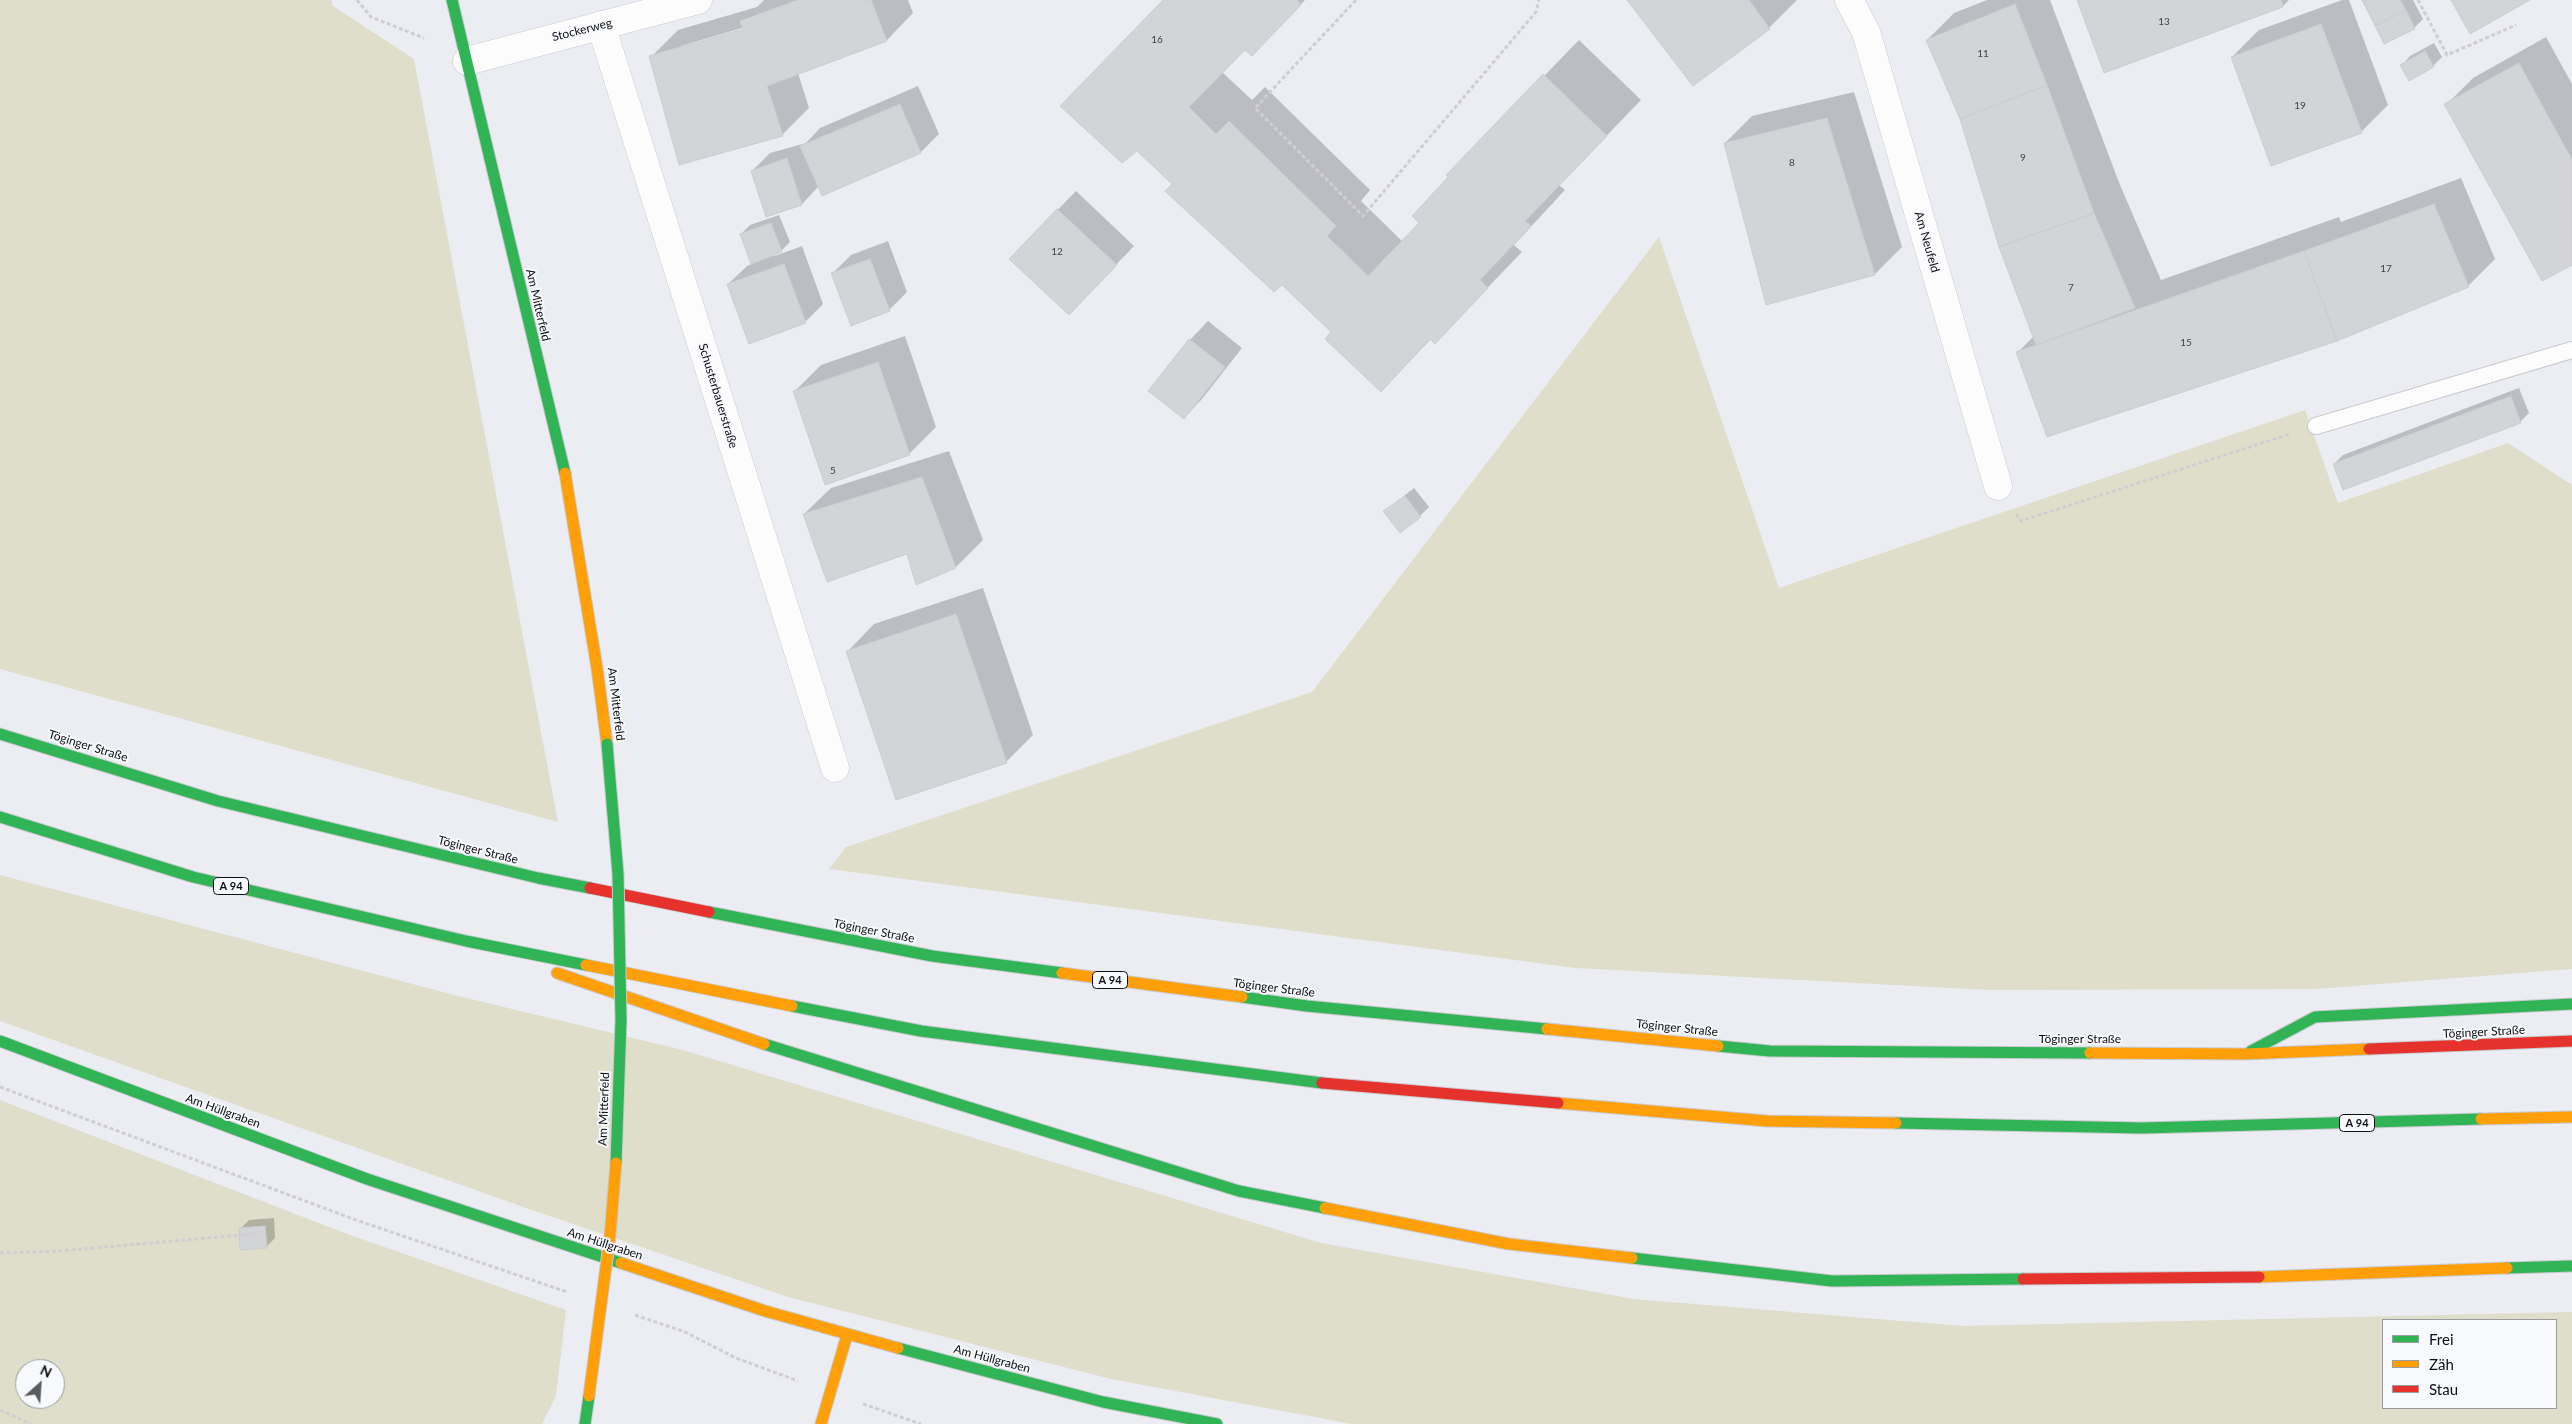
<!DOCTYPE html>
<html>
<head>
<meta charset="utf-8">
<style>
	body { margin:0 }
	#map { position:relative; width:2572px; height:1424px; overflow:hidden; background:#ecedf3; font-family:Lato,sans-serif }
	canvas { display:block }
	.legend { position:absolute; left:2382px; top:1319px; width:175px; height:90px; box-sizing:border-box; background:#f8f9fd; border:1px solid #9a9b9f; margin:0; padding:6px 9px; list-style:none; font-size:15px; color:#0d0e11 }
	.legend li { display:flex; align-items:center; gap:10px; height:25px }
	.legend b { width:25px; border:1px solid #9a9b9f }
	.north { position:absolute; left:15px; top:1359px; width:50px; height:50px; box-sizing:border-box; background:#f8f9fd; border:1px solid #9a9b9f; border-radius:50%; rotate:26deg; font-size:14px; font-weight:700; line-height:20px; text-align:center; color:#0d0e11 }
	.north::after { content:''; display:block; margin:auto; width:18px; height:22px; background:#5b5c60; clip-path:polygon(50% 0,100% 100%,50% 72%,0 100%) }
</style>
</head>
<body>
<div id="map">
<canvas width="2572" height="1424"></canvas>
<ul class="legend">
<li><b style="height:6px;background:#30b455"></b>Frei</li>
<li><b style="height:6px;background:#ff9f0a"></b>Zäh</li>
<li><b style="height:6px;background:#e5322d"></b>Stau</li>
</ul>
<div class="north">N</div>
</div>
<script>
const ctx = document.querySelector('canvas').getContext('2d');
ctx.lineJoin = 'round';
function fillPath(path, color) { ctx.fillStyle = color; ctx.fill(path, 'evenodd'); }
const poly = rows => new Path2D(rows.map(r => 'M' + r).join(''));
function trace(path, color, width, dash) { ctx.strokeStyle = color; ctx.lineWidth = width; ctx.lineCap = dash ? 'butt' : 'round'; ctx.setLineDash(dash || []); ctx.stroke(path); }
function drawText(font, color, halo, rows, align = 'center') {
  ctx.font = font + ' Lato,sans-serif'; ctx.lineWidth = 4; ctx.setLineDash([]); ctx.textBaseline = 'middle'; ctx.strokeStyle = halo; ctx.fillStyle = color; for (const [text, x, y, turn = 0] of rows) {
    ctx.save(); ctx.translate(x, y); ctx.rotate((+turn || 0) * Math.PI / 180); ctx.textAlign = isNaN(turn) ? turn : align; if (halo) ctx.strokeText(text, 0, 0); ctx.fillText(text, 0, 0); ctx.restore();
  }
}
fillPath(poly([
	[0,0,331,0,333,6,414,59,558,822,0,669],
	[1659,237,1779,588,2305,410,2338,503,2508,443,2572,485,2572,969,2316,989,1988,990,1575,968,829,869,846,847,1312,692],
	[0,875,458,996,683,1050,1321,1243,1634,1299,1962,1326,2572,1312,2572,1424,1352,1424,1111,1379,788,1297,529,1209,0,1021],
	[2383,1320,2556,1320,2556,1408,2383,1408],
	[0,1100,350,1235,566,1310,556,1396,542,1424,0,1424],
	[25,1369,55,1369,55,1399,25,1399]
]), '#dedecb');
fillPath(poly([
	[764,0,908,0,913,13,887,40,798,73,809,108,782,135,651,57,678,30,757,7],
	[749,26,750,28,681,48,681,46],
	[1165,0,1305,0,1286,20,1245,49,1222,72,1252,100,1265,87,1370,190,1361,201,1403,242,1421,223,1450,177,1448,175,1579,40,1641,100,1559,185,1565,190,1514,245,1522,252,1435,342,1432,338,1381,391,1333,332,1174,184],
	[1628,0,1797,0,1769,28],
	[1987,0,2050,0,2120,185,2161,280,2339,217,2341,222,2461,178,2495,259,2468,286,2017,353,2034,336,1961,118,1927,40,1954,13],
	[2078,0,2289,0,2283,6],
	[2342,0,2349,0,2388,105,2361,132,2232,57,2259,30],
	[2363,0,2413,0,2423,19,2414,28],
	[2546,37,2572,84,2572,264,2446,105,2473,78],
	[2434,43,2442,57,2433,66,2402,65,2410,56],
	[918,86,939,134,921,152,822,194,819,186,802,204,767,215,752,171,770,153,806,143,820,128],
	[1854,92,1902,247,1875,274,1767,303,1725,143,1752,116],
	[1076,191,1134,246,1087,295,1011,258],
	[779,215,790,242,781,251,774,254,775,256,802,246,823,304,805,322,728,284,747,266,752,264,741,234,750,225],
	[888,241,907,292,889,310,832,274,851,255],
	[1208,321,1242,348,1202,399,1184,418,1190,340],
	[905,336,936,427,909,454,794,392,821,365],
	[2519,388,2529,413,2520,422,2334,464,2343,455],
	[949,451,983,540,956,567,917,583,908,552,804,514,831,488],
	[1414,488,1429,507,1420,516,1385,511],
	[983,588,1033,735,1006,762,848,651,874,624],
	[274,1218,275,1238,266,1247,240,1229,249,1220]
]), '#0003');
const building = poly([
	[798,0,871,0,887,41,767,86,783,136,679,165,649,56,743,29,740,21,798,0],
	[1163,0,1297,0,1301,5,1252,56,1245,50,1189,107,1216,134,1229,121,1336,226,1327,236,1368,276,1419,223,1412,216,1448,177,1446,175,1543,74,1607,136,1525,221,1531,226,1480,280,1488,288,1435,344,1430,339,1381,392,1325,339,1331,332,1282,285,1274,292,1165,191,1172,184,1137,151,1122,163,1060,106,1163,0],
	[1627,0,1749,0,1770,29,1693,86,1627,0],
	[2077,0,2281,0,2283,7,2104,73,2077,0],
	[2362,0,2400,0,2406,10,2375,26,2362,0],
	[2451,0,2530,0,2470,34,2451,0],
	[2015,4,2047,85,1960,119,1926,40,2015,4],
	[2406,10,2415,29,2384,44,2375,26,2406,10],
	[2321,24,2362,133,2271,166,2231,57,2321,24],
	[2425,51,2434,67,2409,81,2400,65,2425,51],
	[2519,63,2572,160,2572,265,2542,281,2444,104,2519,63],
	[2047,85,2094,213,1999,247,1960,119,2047,85],
	[900,104,921,153,822,196,800,146,900,104],
	[1827,118,1875,275,1766,305,1724,143,1827,118],
	[787,158,802,205,766,217,751,171,787,158],
	[2434,204,2469,287,2337,341,2304,251,2434,204],
	[1057,209,1117,265,1069,315,1009,259,1057,209],
	[2094,213,2135,308,2036,345,1999,247,2094,213],
	[771,223,782,252,751,264,740,234,771,223],
	[2304,251,2337,341,2047,437,2016,352,2304,251],
	[870,259,890,311,851,326,831,273,870,259],
	[784,264,806,323,749,344,727,284,784,264],
	[1189,339,1225,367,1184,419,1148,391,1189,339],
	[878,362,910,455,825,485,793,391,878,362],
	[2511,396,2521,423,2343,490,2333,464,2511,396],
	[922,477,956,568,916,585,907,554,827,582,803,514,922,477],
	[1405,496,1421,517,1400,533,1383,511,1405,496],
	[956,614,1007,763,896,800,846,651,956,614],
	[265,1226,267,1248,240,1250,239,1228,265,1226]
]);
fillPath(building, '#d3d4d8');
trace(building, '#cccdd1', 1);
const lane = poly([
	[2316,426,2572,350]
]);
const street = poly([
	[1849,0,1866,32,1998,486],
	[601,25,835,768],
	[467,61,698,0]
]);
const fast = poly([
	[452,0,565,473],
	[0,734,218,801,538,878,590,888],
	[0,817,193,877,466,941,586,965],
	[709,912,932,956,1062,973],
	[1242,997,1307,1006,1547,1029],
	[792,1006,921,1031,1322,1083],
	[0,1041,367,1179,621,1263],
	[764,1044,1239,1191,1325,1208],
	[1718,1046,1770,1051,2090,1053],
	[2251,1051,2315,1017,2572,1004],
	[1896,1123,2142,1128,2481,1119],
	[1632,1258,1832,1281,2023,1279],
	[2507,1268,2572,1266],
	[898,1348,1103,1402,1217,1424],
	[585,1424,589,1396]
]);
const slow = poly([
	[565,473,597,668,607,744],
	[586,965,792,1006],
	[557,973,764,1044],
	[1062,973,1242,997],
	[1547,1029,1718,1046],
	[2090,1053,2245,1054,2369,1049],
	[1558,1103,1767,1121,1896,1123],
	[2481,1119,2572,1117],
	[1325,1208,1509,1244,1632,1258],
	[621,1263,765,1311,898,1348],
	[2259,1277,2507,1268],
	[821,1424,847,1335]
]);
const jam = poly([
	[590,888,709,912],
	[2369,1049,2572,1041],
	[1322,1083,1558,1103],
	[2023,1279,2259,1277]
]);
trace(lane, '#c9cace', 18);
trace(street, '#c9cace', 29);
trace(fast, '#c9cace', 13);
trace(slow, '#c9cace', 13);
trace(jam, '#c9cace', 13);
trace(poly([
	[357,0,371,17,424,38],
	[1356,0,1255,108,1363,216,1536,12,1539,0],
	[2418,0,2447,55,2516,25],
	[2016,514,2021,521,2290,434],
	[0,1087,356,1220,567,1292],
	[0,1253,59,1251,254,1234],
	[635,1315,685,1332,736,1358,798,1381],
	[863,1404,921,1424],
	[0,1410,31,1424]
]), '#cfcfd1', 3, [4, 2.5]);
trace(lane, '#fcfcfd', 16);
trace(street, '#fcfcfd', 28);
trace(fast, '#30b455', 11);
trace(slow, '#ff9f0a', 11);
trace(jam, '#e5322d', 11);
const fastBridge = poly([
	[607,744,618,874,621,1020,616,1163]
]);
const slowBridge = poly([
	[589,1396,610,1236,616,1163]
]);
trace(fastBridge, '#c9cace', 13, []);
trace(slowBridge, '#c9cace', 13, []);
trace(fastBridge, '#30b455', 11);
trace(slowBridge, '#ff9f0a', 11);
drawText('10px', '#404245', null, [
	["13",2164,22],
	["16",1157,40],
	["11",1983,54],
	["19",2300,106],
	["9",2023,158],
	["8",1792,163],
	["12",1057,252],
	["17",2386,269],
	["7",2071,288],
	["15",2186,343],
	["5",833,471]
]);
for (const [x, y, w] of [
	[231,886,35],
	[1110,980,35],
	[2357,1123,35]
]) { const box = new Path2D(); box.roundRect(x - w / 2, y - 8.5, w, 17, 4); ctx.fillStyle = '#f8f9fd'; ctx.fill(box); trace(box, '#0d0e11', 1); }
drawText('bold 11px', '#0d0e11', null, [
	["A 94",231,886],
	["A 94",1110,980],
	["A 94",2357,1123]
]);
drawText('12px', '#0d0e11', '#f8f9fd', [
	["Stockerweg",582,30,-14],
	["Am Neufeld",1927,242,74],
	["Am Mitterfeld",538,305,77],
	["Schusterbauerstraße",718,396,73],
	["Am Mitterfeld",616,704,83],
	["Töginger Straße",88,746,17],
	["Töginger Straße",478,850,14],
	["Töginger Straße",874,931,11],
	["Töginger Straße",1274,988,7],
	["Töginger Straße",1677,1028,6],
	["Töginger Straße",2484,1032,-3],
	["Töginger Straße",2080,1039],
	["Am Mitterfeld",604,1109,-88],
	["Am Hüllgraben",223,1111,20],
	["Am Hüllgraben",605,1244,18],
	["Am Hüllgraben",992,1359,15]
]);
</script>
</body>
</html>
